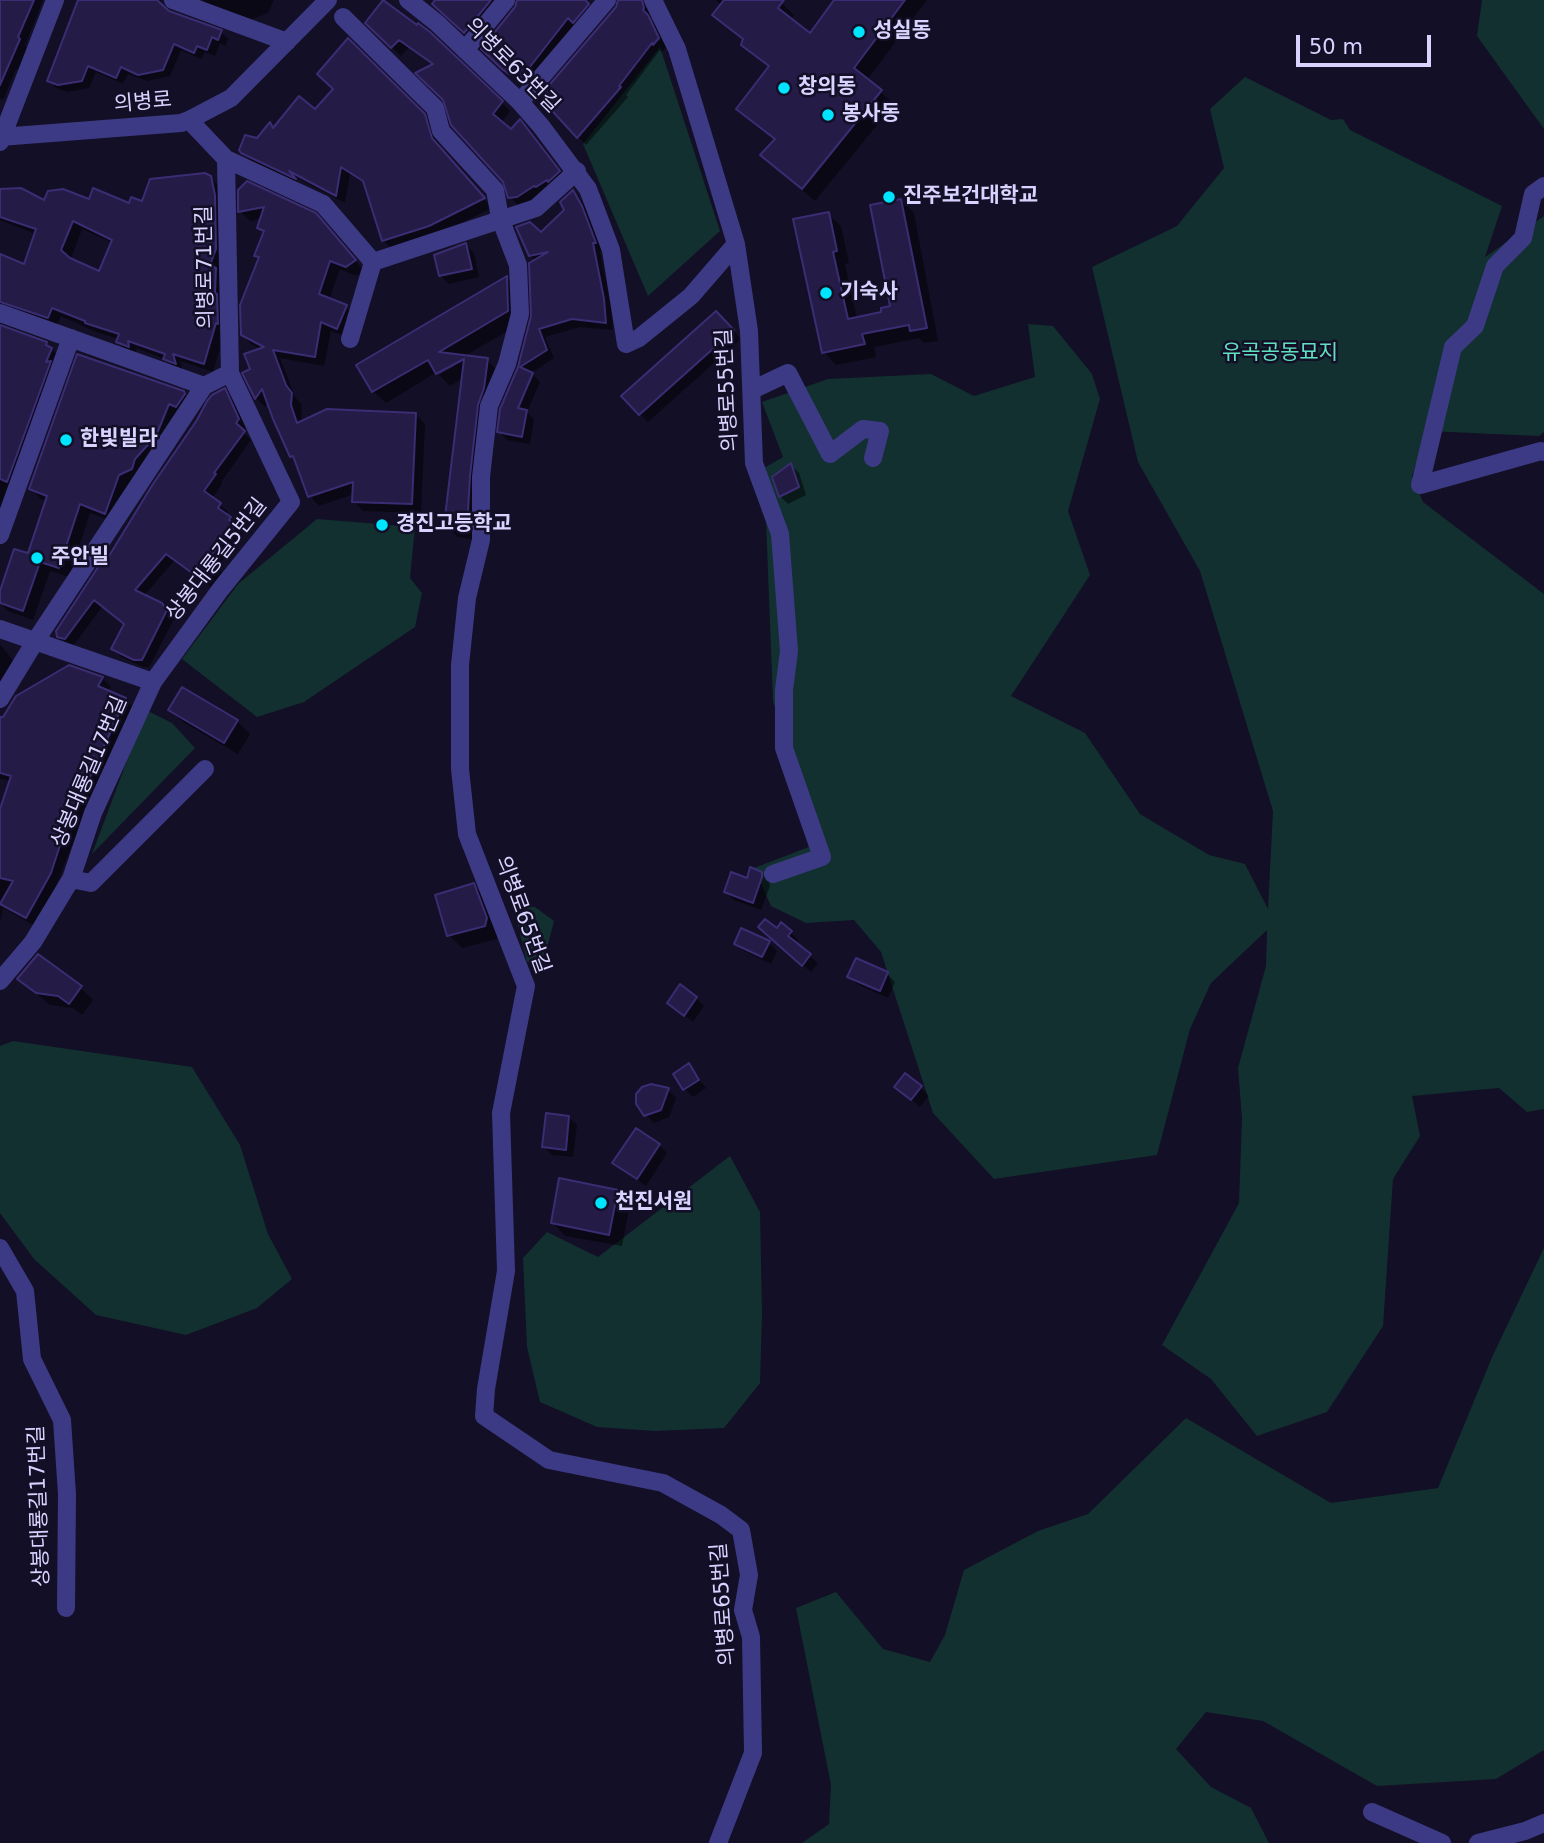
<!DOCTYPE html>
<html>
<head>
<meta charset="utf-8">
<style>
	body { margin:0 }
	#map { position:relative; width:1544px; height:1843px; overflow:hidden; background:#130f26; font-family:"DejaVu Sans",sans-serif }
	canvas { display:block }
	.scale { position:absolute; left:1296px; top:35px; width:135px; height:32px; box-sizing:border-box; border:4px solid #d9d4ff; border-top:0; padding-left:9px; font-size:21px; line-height:24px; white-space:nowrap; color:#d9d4ff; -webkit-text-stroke:5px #130f26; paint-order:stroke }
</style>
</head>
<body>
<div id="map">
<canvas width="1544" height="1843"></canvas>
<div class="scale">50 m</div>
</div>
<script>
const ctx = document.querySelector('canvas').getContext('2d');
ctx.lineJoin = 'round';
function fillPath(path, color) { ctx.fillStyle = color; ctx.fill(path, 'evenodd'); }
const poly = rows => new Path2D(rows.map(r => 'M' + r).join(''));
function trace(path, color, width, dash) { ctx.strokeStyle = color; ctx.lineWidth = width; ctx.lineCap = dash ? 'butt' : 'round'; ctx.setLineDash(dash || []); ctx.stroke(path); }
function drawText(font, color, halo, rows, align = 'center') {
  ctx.font = font + ' "DejaVu Sans","Noto Sans KR",sans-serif'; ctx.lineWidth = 5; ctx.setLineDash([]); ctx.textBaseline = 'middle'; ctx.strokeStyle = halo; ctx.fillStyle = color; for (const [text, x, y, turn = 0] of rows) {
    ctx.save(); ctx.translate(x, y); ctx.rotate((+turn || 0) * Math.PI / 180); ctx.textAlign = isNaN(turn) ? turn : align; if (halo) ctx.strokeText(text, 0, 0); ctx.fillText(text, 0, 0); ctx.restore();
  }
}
fillPath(poly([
	[1482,0,1544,0,1544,129,1477,36],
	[660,47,720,231,648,296,583,144],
	[1245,77,1331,120,1343,119,1350,130,1502,206,1485,257,1544,216,1544,432,1539,436,1427,431,1412,476,1423,502,1544,594,1544,1109,1527,1112,1499,1088,1412,1096,1420,1136,1393,1179,1383,1326,1327,1412,1257,1436,1211,1379,1162,1345,1239,1203,1242,1118,1238,1068,1266,966,1267,930,1211,983,1190,1029,1157,1155,994,1179,933,1113,881,952,854,920,806,923,771,906,754,868,814,845,773,701,764,468,783,457,762,402,828,379,931,374,974,396,1035,377,1028,324,1053,326,1092,374,1100,399,1068,511,1090,575,1011,696,1085,733,1140,814,1209,855,1245,864,1268,909,1273,811,1200,571,1138,462,1092,267,1177,226,1224,168,1210,109],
	[317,519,415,527,410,578,422,593,415,627,304,702,257,717,182,659,238,584],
	[146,710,172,723,195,748,92,854],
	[526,906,535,907,554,921,543,963,527,962,517,922],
	[13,1041,192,1067,240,1145,268,1234,292,1279,257,1308,186,1335,96,1315,34,1259,0,1213,0,1046],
	[730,1156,760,1212,762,1313,760,1383,724,1428,655,1431,597,1427,540,1402,527,1347,523,1258,547,1232,598,1257],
	[1544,1248,1544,1750,1496,1779,1377,1786,1263,1721,1206,1712,1176,1749,1211,1787,1251,1808,1269,1843,802,1843,829,1824,831,1785,796,1608,836,1592,883,1649,930,1662,945,1635,964,1570,1038,1531,1088,1514,1186,1418,1331,1503,1438,1488,1493,1355]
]), '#12302f');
fillPath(poly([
	[0,0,43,0,25,46,27,48,18,70,16,69,3,100,0,98],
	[80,0,161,0,160,2,170,13,221,32,228,39,225,46,220,43,215,56,205,52,201,59,181,50,170,76,147,81,128,74,123,84,96,72,89,88,67,92,56,88,49,80],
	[203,0,274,0,268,13,250,20,207,4],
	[435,0,508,0,474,40,443,13],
	[519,0,582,0,596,14,531,84,520,82,492,57],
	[619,0,641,0,650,8,651,17,649,19,655,25,666,47,662,52,660,50,626,95,628,97,586,145,546,102,617,8],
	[716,0,778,0,794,15,791,20,810,35,837,0,927,0,867,80,894,104,815,201,762,155,776,141,738,109,770,68,743,44,744,41,714,15,722,6],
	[368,23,428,33,510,111,501,123,512,131,528,130,568,181,526,205,519,206,510,197,505,181,434,65,409,47,401,56],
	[348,41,433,125,441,149,492,208,438,234,392,249,383,240,366,184,350,174,345,203,292,175,299,184,252,162,242,152,258,140,270,124,275,129,315,111,335,89],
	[210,178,220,187,225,259,219,273,224,279,225,331,213,372,180,361,183,371,175,368,165,359,136,348,137,355,127,351,118,342,119,339,96,332,61,316,57,326,0,316,0,256,25,266,36,234,0,220,0,196,45,202,90,201,130,205,143,203],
	[82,229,113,243,100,274,70,261],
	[240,191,325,225,364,271,356,276,340,269,329,300,346,307,356,316,347,337,331,331,324,366,280,358,295,397,301,404,302,423,415,414,425,424,421,513,363,511,354,501,354,494,319,506,310,496,296,461,291,456,269,402,265,407,256,398,245,374,252,370,262,349,252,345,242,335,260,259,256,256,265,233,259,228,262,218,250,221,240,211],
	[573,192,581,200,590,216,603,251,600,251,611,308,613,330,580,327,545,337,554,358,531,373,540,382,527,412,534,419,530,444,507,440,499,432,533,317,536,261,530,255,541,234,567,211],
	[901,201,914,213,938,341,924,343,919,338,874,347,876,357,836,365,824,352,828,214,841,226,849,263,845,264,857,319,883,313,892,308],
	[466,245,474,253,479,277,449,284,440,275],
	[507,278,519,290,520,324,463,357,487,360,499,372,479,540,458,537,445,525,463,378,450,386,439,375,455,366,452,363,386,403,373,391],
	[716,313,741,339,648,422,623,396],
	[0,327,46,343,60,358,0,513],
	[224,391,232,398,246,428,243,432,251,440,221,482,222,484,212,499,228,512,226,515,238,526,236,528,243,534,217,567,222,572,211,587,174,561,144,596,161,604,174,619,149,667,143,667,121,657,114,649,126,625,102,607,73,646,67,644,59,636],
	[183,393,194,403,115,522,90,513,69,577,50,571,33,620,8,611,0,603,0,597,29,555,47,501,41,499,31,489],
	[791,465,799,473,806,495,788,504,780,496],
	[0,644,13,661,0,693],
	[102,678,111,687,108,692,125,699,134,708,72,845,51,899,35,926,3,908,0,923,0,809,11,781,0,779,0,724],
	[171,710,237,721,250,734,238,754,183,722],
	[761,873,769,881,770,886,761,910,734,900,726,892],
	[473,885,486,898,499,932,497,939,462,948,449,935],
	[777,930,790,932,798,940,796,944,818,963,811,972,768,935],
	[736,943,769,943,777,951,771,964,744,951],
	[38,956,81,988,93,1000,82,1015,73,1008,50,1005,19,979],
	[887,974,895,982,888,998,857,984,849,976],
	[696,998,704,1006,693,1022,669,1003],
	[688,1065,706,1088,693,1097,685,1089],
	[897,1087,921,1088,929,1096,920,1107],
	[668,1090,676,1098,669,1117,654,1123,646,1115],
	[568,1117,577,1125,573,1157,552,1155,544,1147],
	[659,1145,667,1153,646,1186,615,1162],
	[617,1191,630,1204,622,1246,565,1236,553,1223]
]), '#0007');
const building = poly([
	[0,0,34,0,18,37,20,39,0,85,0,0],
	[78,0,157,0,169,11,222,30,218,40,212,37,207,50,197,46,194,53,174,44,163,70,138,75,121,67,116,78,88,66,82,81,58,85,47,81,78,0],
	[383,0,417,25,418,23,430,32,503,101,493,114,511,129,520,119,560,171,548,182,547,180,536,187,534,186,517,197,508,198,503,182,451,125,443,100,415,73,433,64,399,40,391,48,365,23,383,0],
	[435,0,491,0,464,33,432,4,435,0],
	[517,0,585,0,589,4,573,23,568,18,522,77,509,74,502,69,481,49,515,7,517,0],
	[618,0,642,0,644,8,643,10,648,15,659,38,653,45,652,43,619,86,621,87,577,138,545,103,545,90,616,7,618,0],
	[724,0,784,0,778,8,810,33,834,0,905,0,854,68,882,90,802,189,760,155,775,139,736,109,769,66,741,45,743,39,712,15,724,0],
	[348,38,425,114,432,138,485,198,429,226,382,241,363,181,341,167,336,196,289,171,296,179,241,153,239,150,245,135,257,138,270,122,273,128,299,96,315,109,333,89,317,74,348,38],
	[205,173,211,176,215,195,216,249,210,265,216,268,215,293,217,294,218,324,216,323,204,364,173,354,176,364,163,359,165,354,128,341,129,347,116,342,119,334,85,323,85,321,52,308,48,318,0,302,0,254,24,264,36,229,0,217,0,189,21,188,44,200,48,191,63,189,89,199,93,188,129,203,131,197,142,201,150,179,205,173],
	[73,221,112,240,99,271,70,258,61,250,73,221],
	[247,181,316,213,356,260,346,267,330,261,319,294,347,305,337,329,321,322,315,357,273,350,286,385,292,393,291,405,297,423,327,409,416,413,412,504,352,502,353,482,308,497,293,456,290,457,273,419,262,389,255,399,242,373,250,369,244,354,264,347,241,335,240,305,259,257,254,256,264,231,257,228,264,207,238,212,238,190,247,181],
	[573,190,582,206,596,243,593,243,604,299,606,323,572,319,539,329,547,350,520,367,533,373,518,408,527,410,522,437,497,432,500,409,518,367,531,316,529,263,548,252,529,256,516,227,530,222,541,232,564,210,560,202,573,190],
	[901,199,927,328,910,331,909,325,862,334,865,344,822,353,793,219,829,212,837,251,833,252,848,319,881,312,881,308,890,306,870,205,901,199],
	[466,243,472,269,439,276,434,255,466,243],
	[507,276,508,311,439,352,488,358,484,388,478,405,470,476,467,528,444,525,464,359,436,374,428,360,372,392,356,365,507,276],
	[716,311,734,330,639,415,621,396,716,311],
	[0,325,47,342,46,345,52,348,46,362,51,361,7,482,0,479,0,325],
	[77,354,184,391,185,394,176,407,169,404,156,436,135,459,132,469,119,475,105,514,80,504,59,568,40,562,23,611,0,603,0,591,14,549,28,553,47,496,29,489,77,354],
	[225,388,239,419,236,423,245,431,214,473,216,474,204,491,221,503,218,508,231,517,229,520,236,525,209,558,215,563,203,581,166,554,135,590,162,603,167,610,142,660,134,660,111,649,124,624,94,600,65,639,57,637,56,631,106,555,109,556,153,484,197,420,207,401,212,395,225,388],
	[791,463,799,487,779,497,772,477,791,463],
	[69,665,103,677,98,686,126,698,63,836,51,873,26,918,0,904,13,881,0,878,0,809,11,776,0,773,0,717,3,717,16,696,69,665],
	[182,687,238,720,224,743,168,710,182,687],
	[750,867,762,872,762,877,753,903,724,892,731,872,747,878,750,867],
	[474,883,487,918,485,926,447,936,435,895,474,883],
	[765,919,777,928,781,922,792,931,788,936,811,954,802,966,758,927,765,919],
	[741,928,770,941,762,957,734,944,741,928],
	[38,954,82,986,69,1004,58,996,36,993,17,979,38,954],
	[856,958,888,972,880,991,847,977,856,958],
	[680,984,697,997,684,1016,667,1003,680,984],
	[689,1063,699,1080,683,1090,673,1074,689,1063],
	[905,1073,922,1086,911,1100,894,1087,905,1073],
	[651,1084,669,1088,661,1110,644,1116,636,1104,636,1094,642,1087,651,1084],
	[546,1113,569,1116,566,1150,542,1147,546,1113],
	[636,1128,660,1144,637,1179,612,1163,636,1128],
	[559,1178,618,1190,609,1235,551,1223,559,1178]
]);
fillPath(building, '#241b47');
trace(building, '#3b2d73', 2);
trace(poly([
	[173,0,287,42],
	[408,0,437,23,520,102,541,126,588,189,611,250,626,344,639,338,691,296,736,244],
	[653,0,677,49,736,244,749,331,754,463,780,534,789,651,784,690,784,748,822,857,773,874],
	[343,17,435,108,441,131,495,190,500,218,518,265,520,314,507,364,489,406,481,477,481,540,467,598,460,665,460,769,467,834,526,986,501,1113,506,1271,486,1389,484,1416,549,1460,663,1483,721,1515,741,1530,749,1575,743,1610,751,1637,753,1753,718,1843],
	[465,50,506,0],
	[520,102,607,0],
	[0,137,181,123,189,120,231,98,328,0],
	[0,142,55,0],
	[226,159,323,204,373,262,350,339],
	[1544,186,1533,194,1523,238,1495,266,1475,326,1453,347,1420,485,1541,451,1544,452],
	[373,262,536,208,577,171],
	[0,313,204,386],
	[752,390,788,373,830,454,863,429,880,431,873,458],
	[0,535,71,338],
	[0,629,153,682],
	[0,699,36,640,204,386,230,373],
	[71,879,91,883,205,769],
	[0,981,33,942,71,879,93,813,153,682,220,590,291,502,230,373,226,159,189,120],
	[0,1248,25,1291,32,1359,62,1420,67,1494,66,1608],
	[1372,1812,1442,1843],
	[1478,1843,1525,1831,1544,1823]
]), '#3d3a85', 18);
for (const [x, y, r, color] of [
	[859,32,7,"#00e5ff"],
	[784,88,7,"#00e5ff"],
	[828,115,7,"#00e5ff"],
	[889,197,7,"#00e5ff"],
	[826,293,7,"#00e5ff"],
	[66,440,7,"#00e5ff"],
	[382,525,7,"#00e5ff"],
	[37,558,7,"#00e5ff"],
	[601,1203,7,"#00e5ff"]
]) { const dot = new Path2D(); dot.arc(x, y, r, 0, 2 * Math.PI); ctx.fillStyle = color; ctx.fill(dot); trace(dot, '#130f26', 2.5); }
drawText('bold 21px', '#d9d4ff', '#130f26', [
	["성실동",873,32],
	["창의동",798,88],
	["봉사동",842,115],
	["진주보건대학교",903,197],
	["기숙사",840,293],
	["한빛빌라",80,440],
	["경진고등학교",396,525],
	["주안빌",51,558],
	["천진서원",615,1203]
], 'left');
drawText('21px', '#d9d4ff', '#130f26', [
	["의병로63번길",512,66,45],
	["의병로",143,103,-5],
	["의병로71번길",206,267,-91],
	["의병로55번길",728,390,-93],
	["상봉대룡길5번길",217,560,-52],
	["상봉대룡길17번길",90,772,-67],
	["의병로65번길",522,915,70],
	["상봉대룡길17번길",40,1506,-92],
	["의병로65번길",724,1604,-94]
]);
drawText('21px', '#5fe0c0', '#130f26', [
	["유곡공동묘지",1280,354]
]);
</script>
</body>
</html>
